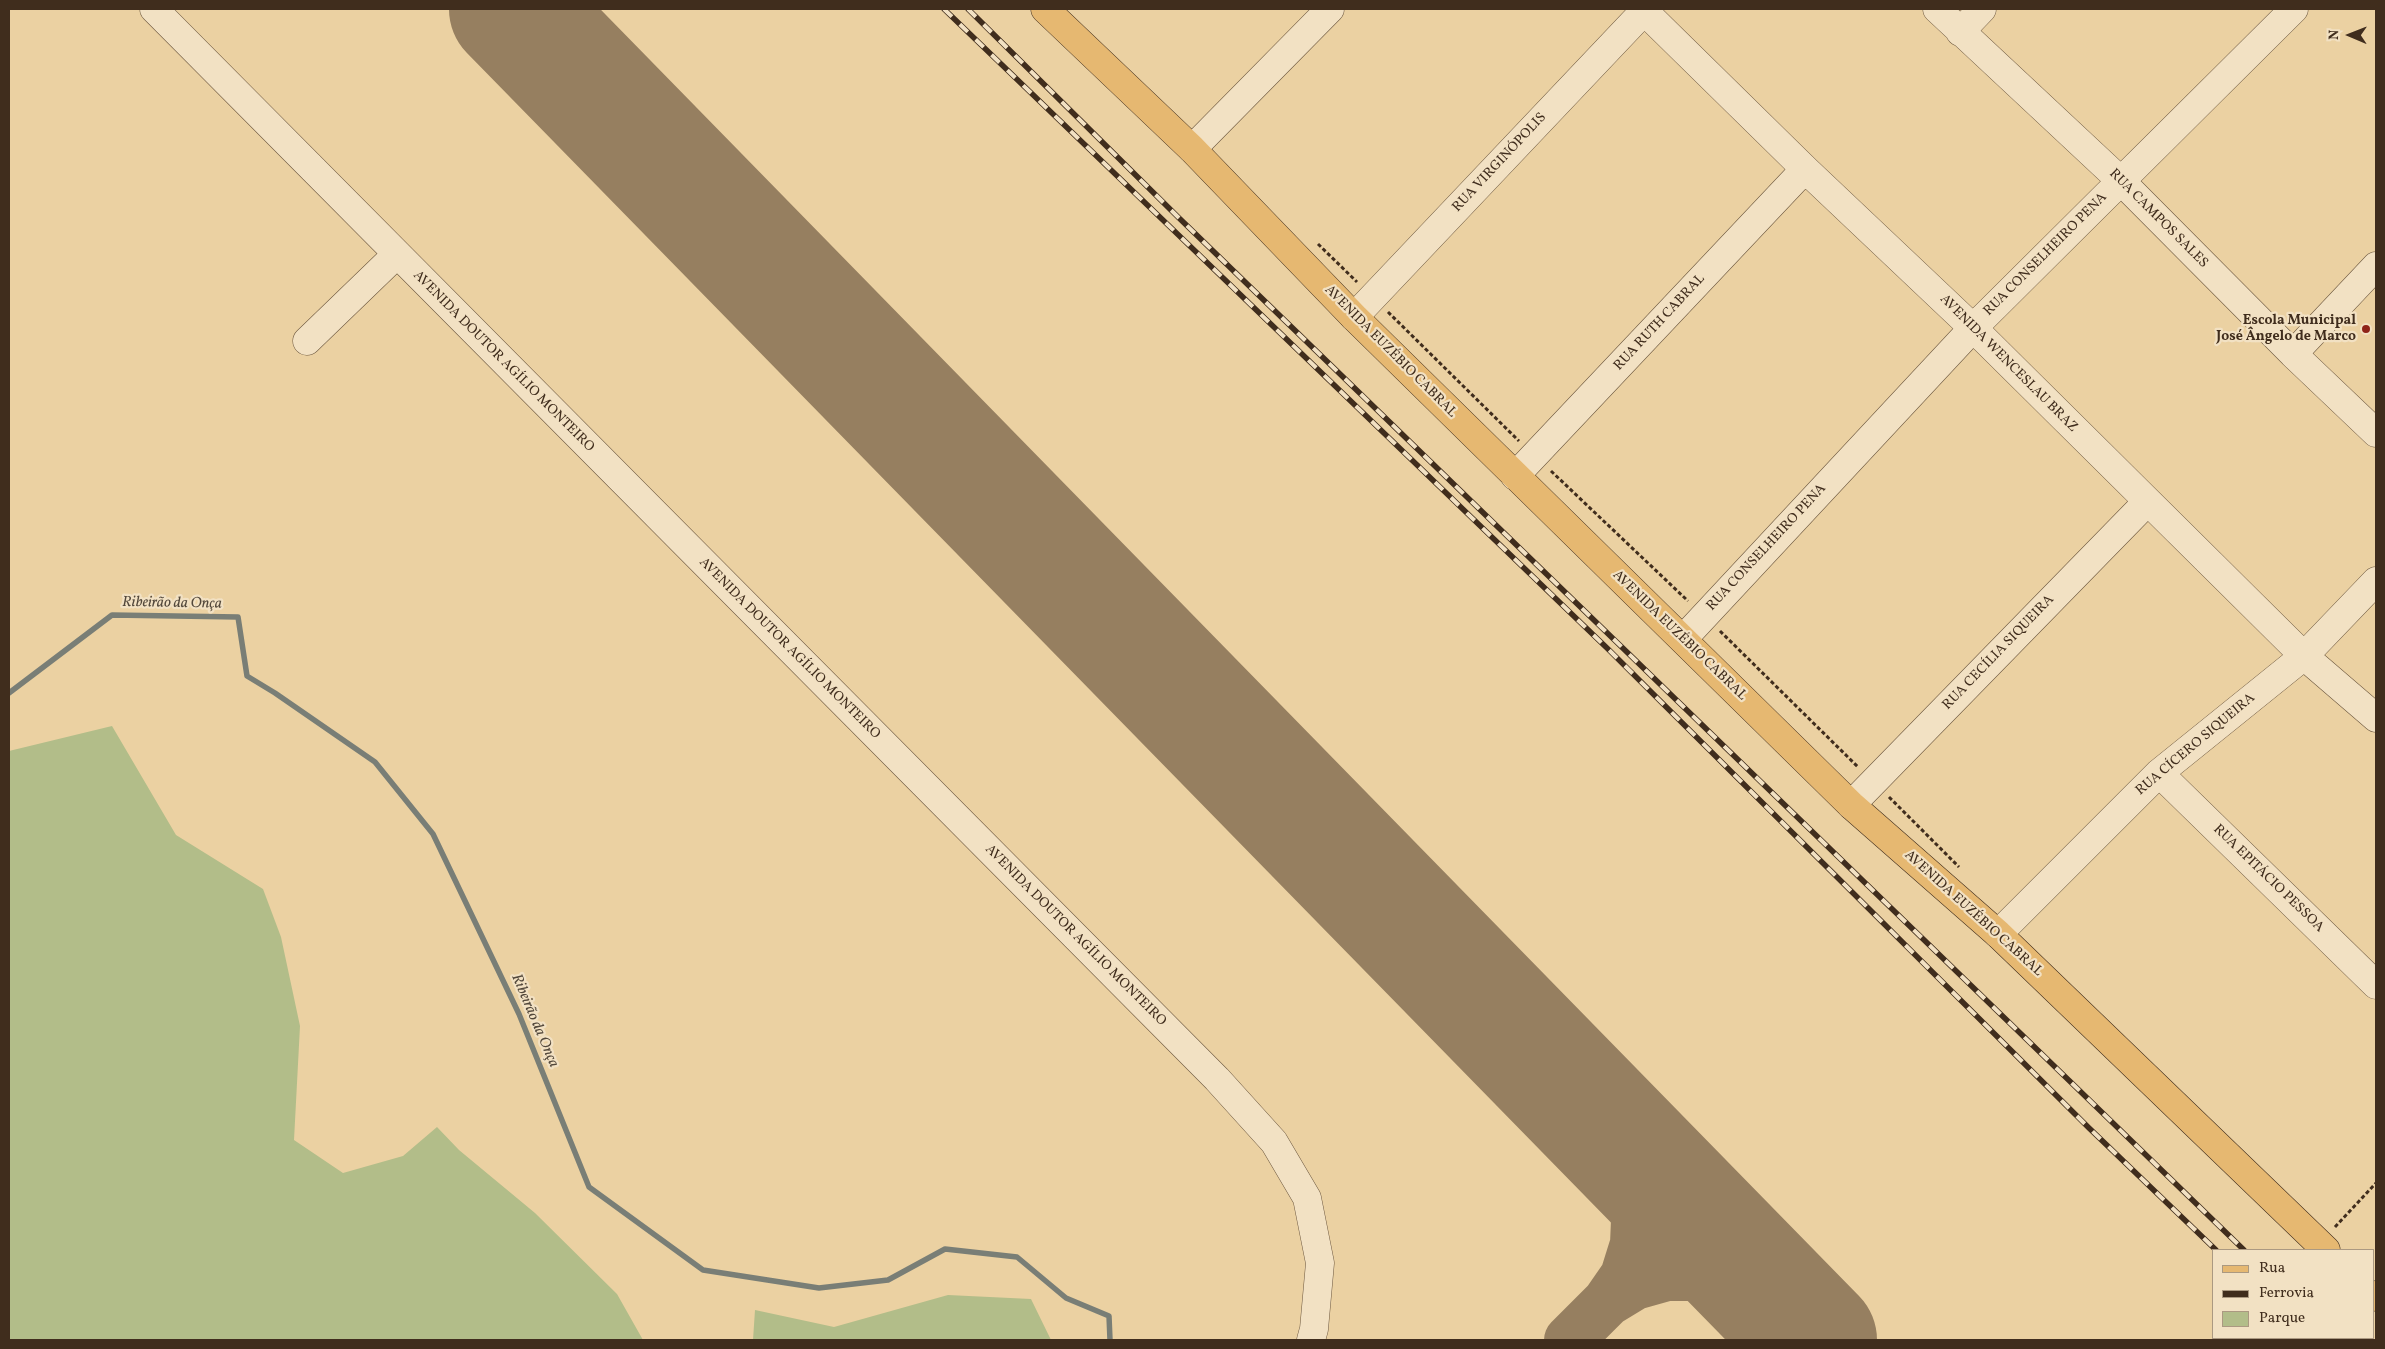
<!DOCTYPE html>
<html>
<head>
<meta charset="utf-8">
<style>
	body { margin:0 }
	#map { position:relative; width:2385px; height:1349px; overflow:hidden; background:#ebd1a2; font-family:Vollkorn,serif }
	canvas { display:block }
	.frame { position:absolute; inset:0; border:10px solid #402d1d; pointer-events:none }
	.legend { position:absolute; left:2212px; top:1249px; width:162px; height:90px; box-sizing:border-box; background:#f2e1c3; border:1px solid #ab9981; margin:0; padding:6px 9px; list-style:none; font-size:15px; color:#402d1d }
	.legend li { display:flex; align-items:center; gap:10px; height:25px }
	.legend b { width:25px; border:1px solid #ab9981 }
	.north { position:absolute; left:2325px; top:10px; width:50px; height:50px; -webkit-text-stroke:4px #f2e1c3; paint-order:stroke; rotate:271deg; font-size:14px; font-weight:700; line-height:20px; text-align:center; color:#402d1d }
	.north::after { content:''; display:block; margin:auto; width:18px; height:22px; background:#402d1d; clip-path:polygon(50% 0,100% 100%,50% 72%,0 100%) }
</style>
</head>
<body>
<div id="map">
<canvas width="2385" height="1349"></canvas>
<div class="frame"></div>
<ul class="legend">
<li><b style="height:6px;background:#e6b871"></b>Rua</li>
<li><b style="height:6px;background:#402d1d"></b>Ferrovia</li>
<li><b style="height:14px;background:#b2bd89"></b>Parque</li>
</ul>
<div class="north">N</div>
</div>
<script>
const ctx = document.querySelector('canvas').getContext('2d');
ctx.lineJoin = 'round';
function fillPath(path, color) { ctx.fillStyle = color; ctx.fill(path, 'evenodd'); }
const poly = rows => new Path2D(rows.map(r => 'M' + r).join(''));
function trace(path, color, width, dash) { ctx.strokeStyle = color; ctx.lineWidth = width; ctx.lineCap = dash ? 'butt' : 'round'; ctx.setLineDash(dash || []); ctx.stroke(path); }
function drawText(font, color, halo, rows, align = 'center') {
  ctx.font = font + ' Vollkorn,serif'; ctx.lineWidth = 4.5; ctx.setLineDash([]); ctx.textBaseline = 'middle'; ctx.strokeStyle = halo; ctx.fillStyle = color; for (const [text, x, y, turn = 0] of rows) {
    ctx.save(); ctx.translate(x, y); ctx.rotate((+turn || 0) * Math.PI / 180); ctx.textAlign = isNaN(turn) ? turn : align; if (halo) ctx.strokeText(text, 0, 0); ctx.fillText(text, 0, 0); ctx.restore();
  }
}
fillPath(poly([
	[112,726,176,835,263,889,281,937,300,1026,294,1140,343,1173,403,1156,437,1127,459,1150,535,1213,617,1294,643,1340,9,1340,9,751],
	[948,1295,1031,1299,1051,1340,753,1340,755,1310,834,1327]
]), '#b2bd89');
trace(poly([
	[9,693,112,615,238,617,247,676,275,693,375,762,433,834,519,1014,589,1187,703,1270,819,1288,888,1280,945,1249,1017,1257,1066,1298,1109,1316,1110,1340]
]), '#797e76', 5.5);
trace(poly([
	[1602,1123,1621,1152,1631,1173,1637,1197,1635,1244,1625,1276,1607,1302],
	[1569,1340,1607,1302,1635,1285,1667,1276,1711,1276,1747,1287,1800,1326]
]), '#967f60', 50);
trace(poly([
	[512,9,1814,1340]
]), '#967f60', 126);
const minor = poly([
	[154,9,1217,1079,1274,1142,1307,1198,1320,1263,1314,1329,1311,1340],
	[1642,9,1805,169,1973,328,2304,656,2376,718],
	[1937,9,2121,181,2293,354,2376,433],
	[1960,32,1982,9],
	[1192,149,1330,9],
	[1354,317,1646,9],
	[307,341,396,255],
	[2293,354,2376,266],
	[1515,476,1805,169],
	[1683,639,1973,328,2294,9],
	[2159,773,2376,985],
	[1851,805,2147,502],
	[1998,934,2159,773,2304,656,2376,581]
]);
const major = poly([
	[1045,9,1192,149,1354,317,1851,805,1998,934,2326,1250],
	[2374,1295,2376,1297]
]);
trace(minor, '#6b563e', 29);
trace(major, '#402d1d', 29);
trace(poly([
	[1318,244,1357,282],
	[1388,312,1519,441],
	[1551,471,1688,601],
	[1720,631,1858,767],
	[1889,797,1959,867],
	[2335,1227,2376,1183]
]), '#402d1d', 3, [4, 2.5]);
trace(minor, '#f2e1c3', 28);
trace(major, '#e6b871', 28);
const rail = poly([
	[944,9,1608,649,2089,1128,2216,1250],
	[968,9,1178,217,2244,1250],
	[2306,1338,2309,1340],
	[2334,1338,2336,1340]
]);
trace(rail, '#402d1d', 5.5);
trace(rail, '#f2e1c3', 4, [11]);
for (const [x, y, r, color] of [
	[2366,329,5,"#8f2418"]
]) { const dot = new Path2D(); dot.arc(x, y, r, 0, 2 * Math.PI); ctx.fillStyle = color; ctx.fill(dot); trace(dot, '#f2e1c3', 2); }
drawText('14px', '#402d1d', '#f2e1c3', [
	["RUA VIRGINÓPOLIS",1500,163,-47],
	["RUA CAMPOS SALES",2158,219,45],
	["RUA CONSELHEIRO PENA",2046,255,-45],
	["RUA RUTH CABRAL",1660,323,-47],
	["AVENIDA EUZÉBIO CABRAL",1390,352,45],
	["AVENIDA DOUTOR AGÍLIO MONTEIRO",503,362,45],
	["AVENIDA WENCESLAU BRAZ",2008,364,45],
	["RUA CONSELHEIRO PENA",1767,548,-47],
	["AVENIDA EUZÉBIO CABRAL",1679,636,44],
	["AVENIDA DOUTOR AGÍLIO MONTEIRO",789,649,45],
	["RUA CECÍLIA SIQUEIRA",1999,653,-46],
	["RUA CÍCERO SIQUEIRA",2196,745,-40],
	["RUA EPITÁCIO PESSOA",2268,879,44],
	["AVENIDA EUZÉBIO CABRAL",1973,914,42],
	["AVENIDA DOUTOR AGÍLIO MONTEIRO",1075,936,45]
]);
drawText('bold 14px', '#402d1d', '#f2e1c3', [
	["Escola Municipal",2356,321],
	["José Ângelo de Marco",2356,337]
], 'right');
drawText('italic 15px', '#53483b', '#f2e1c3', [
	["Ribeirão da Onça",172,604,1],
	["Ribeirão da Onça",534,1021,67]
]);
</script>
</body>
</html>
